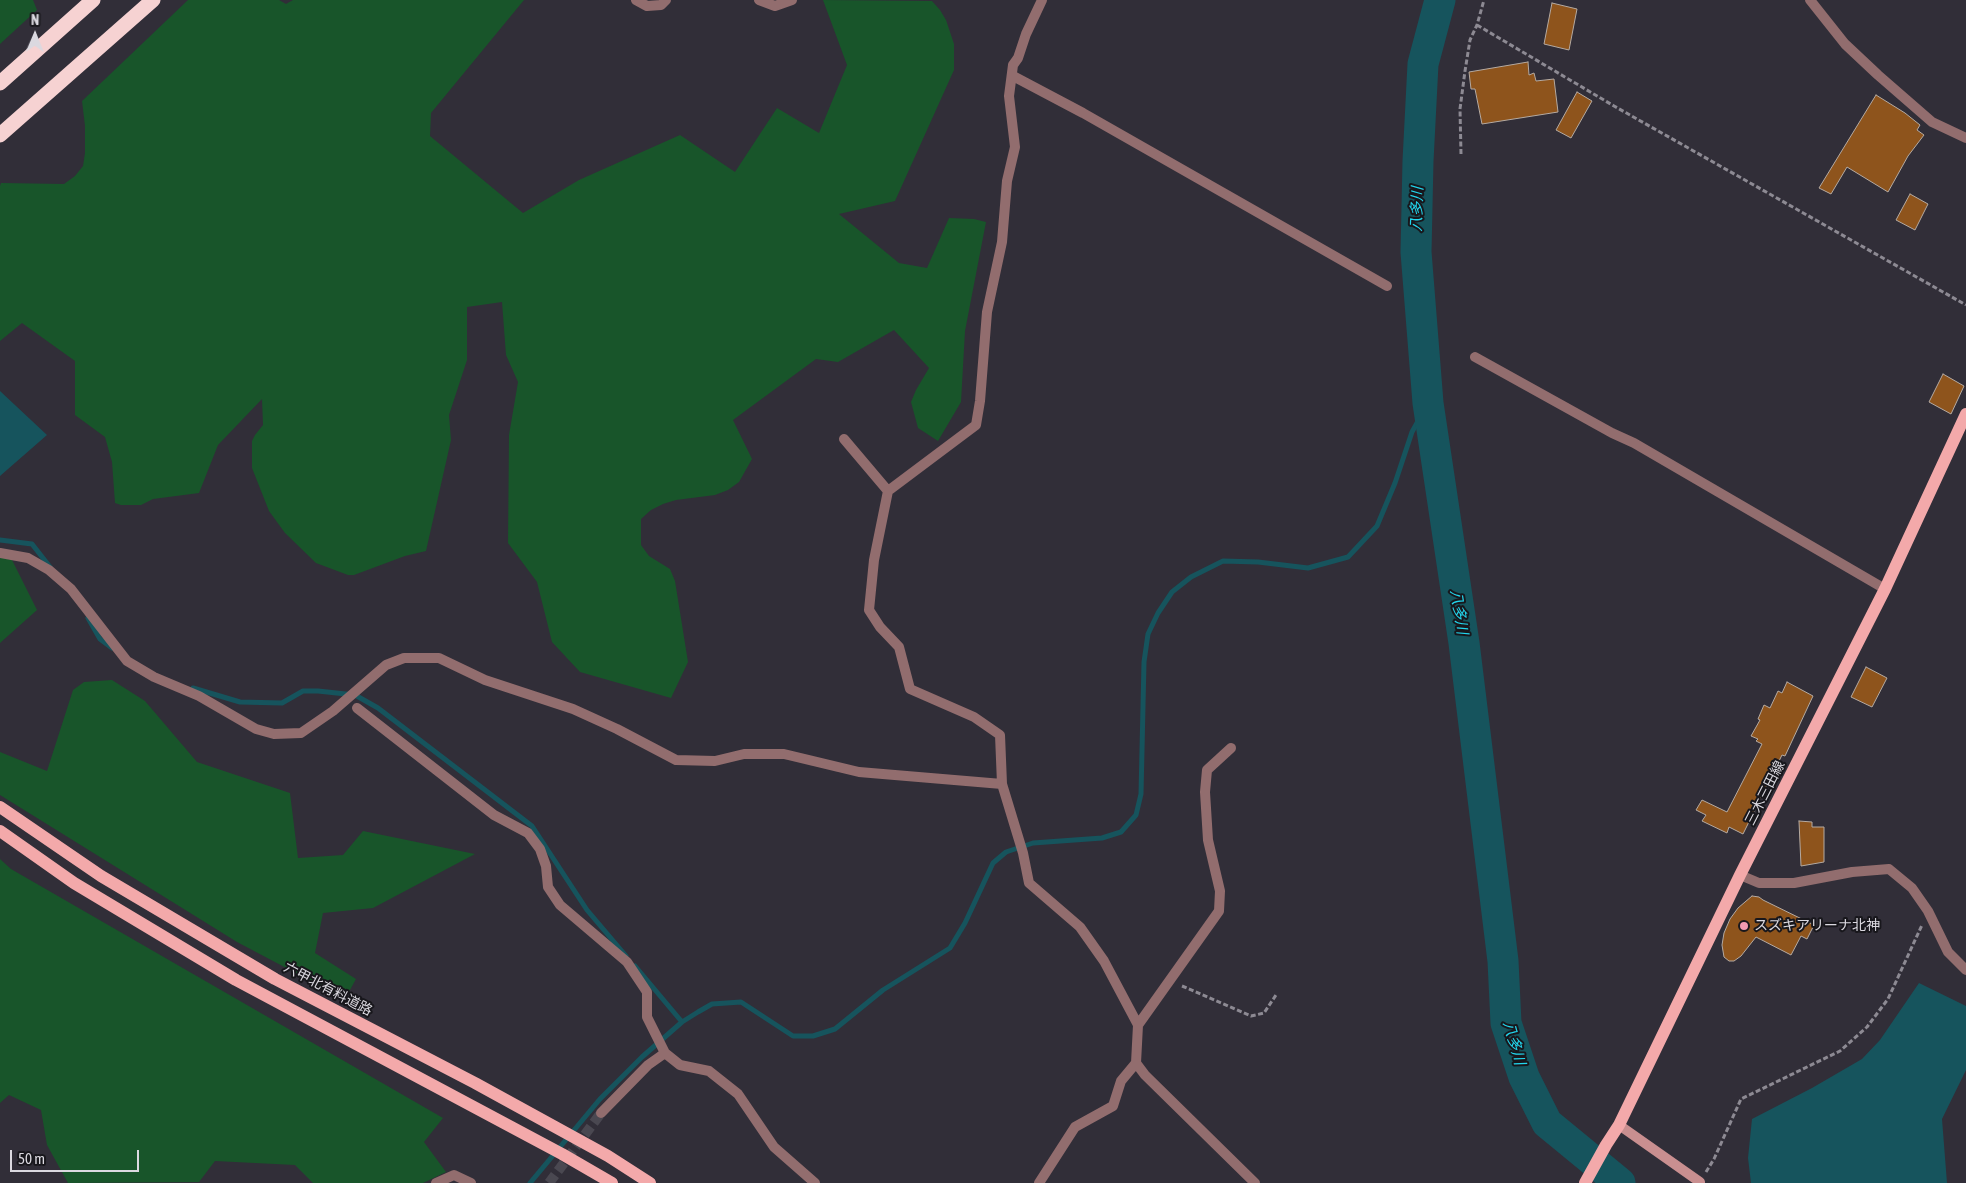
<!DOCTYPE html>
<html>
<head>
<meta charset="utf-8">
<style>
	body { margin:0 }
	#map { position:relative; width:1966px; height:1183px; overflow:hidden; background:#312e38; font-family:"Asap Condensed",sans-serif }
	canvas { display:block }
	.north { position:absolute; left:10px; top:10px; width:50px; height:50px; -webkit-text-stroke:4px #18171c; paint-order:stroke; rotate:1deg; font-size:14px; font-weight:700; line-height:20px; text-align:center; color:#dbd9e0 }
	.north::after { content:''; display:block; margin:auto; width:18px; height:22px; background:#dbd9e0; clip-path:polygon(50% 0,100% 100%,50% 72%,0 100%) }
	.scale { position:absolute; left:10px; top:1150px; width:129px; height:22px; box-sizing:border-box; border:2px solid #dbd9e0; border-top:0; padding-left:6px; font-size:15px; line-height:18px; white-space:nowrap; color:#dbd9e0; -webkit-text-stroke:4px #18171c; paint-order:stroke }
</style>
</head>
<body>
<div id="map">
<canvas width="1966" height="1183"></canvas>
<div class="north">N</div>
<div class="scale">50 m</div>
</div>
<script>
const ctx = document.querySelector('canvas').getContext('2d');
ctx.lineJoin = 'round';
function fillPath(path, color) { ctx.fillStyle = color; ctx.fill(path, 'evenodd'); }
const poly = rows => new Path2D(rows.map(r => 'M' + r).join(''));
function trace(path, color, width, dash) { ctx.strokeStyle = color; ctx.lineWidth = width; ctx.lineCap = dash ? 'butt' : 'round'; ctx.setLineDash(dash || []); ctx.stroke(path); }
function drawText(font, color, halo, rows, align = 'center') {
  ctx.font = font + ' "Asap Condensed","Noto Sans JP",sans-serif'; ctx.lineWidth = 4; ctx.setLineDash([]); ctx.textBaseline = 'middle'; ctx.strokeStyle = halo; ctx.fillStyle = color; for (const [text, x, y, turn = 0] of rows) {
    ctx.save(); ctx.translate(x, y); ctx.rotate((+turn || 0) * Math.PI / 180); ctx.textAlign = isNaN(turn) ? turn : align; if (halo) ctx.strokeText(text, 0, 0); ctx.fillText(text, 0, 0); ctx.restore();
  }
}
fillPath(poly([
	[0,0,33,0,37,10,0,44],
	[188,0,279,0,286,4,293,0,524,0,431,113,430,136,523,213,579,180,680,135,735,172,777,108,819,133,847,65,823,0,932,1,940,10,946,20,954,44,954,70,895,201,839,214,899,263,927,268,949,218,974,219,986,222,965,331,961,402,938,441,918,428,911,402,916,390,929,368,894,330,838,362,816,359,733,420,752,459,739,482,728,490,715,495,676,500,663,504,651,510,641,519,641,545,649,556,670,569,675,581,688,662,671,698,580,672,552,642,537,582,508,543,509,435,518,382,506,355,502,302,467,307,467,360,449,415,451,440,426,551,405,556,354,575,348,575,316,563,285,533,269,511,252,468,252,441,255,435,263,425,262,399,218,445,199,493,153,499,141,505,121,505,115,503,112,462,105,437,75,415,75,361,22,323,0,341,0,186,1,183,64,184,75,176,83,166,85,153,85,126,82,101],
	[0,551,11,558,37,610,0,643],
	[112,680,145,701,197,762,290,793,298,858,343,855,363,831,475,854,373,908,323,913,315,953,356,979,345,999,237,942,0,795,0,752,47,771,73,690,84,682],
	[0,859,11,869,443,1118,424,1142,446,1172,423,1183,313,1183,295,1165,215,1161,199,1182,68,1183,47,1145,41,1110,9,1095,0,1103]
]), '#18552a');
fillPath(poly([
	[0,391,47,435,0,476],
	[1919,983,1966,1006,1966,1070,1942,1119,1947,1183,1751,1183,1748,1158,1752,1119,1812,1088,1862,1059,1880,1040]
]), '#16545d');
trace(poly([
	[0,540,32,544,50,567],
	[88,618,100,639,112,648],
	[193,688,240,702,282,703,303,691,318,691,355,695,378,708,532,826,587,910,626,956],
	[635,966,682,1022],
	[530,1183,600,1099,642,1057,682,1022,698,1012,712,1004,741,1002,793,1036,813,1036,835,1029,883,990,950,948,965,923,993,863,1006,852,1033,843,1102,838,1121,832,1136,815,1141,794,1144,662,1148,634,1158,613,1172,592,1191,577,1223,561,1258,562,1308,568,1348,557,1377,526,1395,483,1412,432,1428,403]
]), '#16545d', 5);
trace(poly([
	[1440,0,1423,64,1418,161,1416,252,1428,403,1464,643,1503,961,1506,1023,1524,1077,1547,1123,1620,1183]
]), '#16545d', 31);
const building = poly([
	[1552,3,1577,9,1569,50,1544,44,1552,3],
	[1528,62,1529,75,1534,73,1536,81,1554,79,1558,112,1482,124,1475,89,1471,89,1469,72,1528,62],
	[1577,92,1592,101,1571,138,1556,130,1577,92],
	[1876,95,1905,113,1920,125,1917,130,1924,135,1908,156,1888,192,1847,167,1831,194,1819,188,1876,95],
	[1910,194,1928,204,1915,230,1896,220,1910,194],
	[1943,374,1964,386,1951,414,1929,402,1943,374],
	[1866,667,1887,678,1872,707,1851,697,1866,667],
	[1787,682,1813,696,1785,756,1782,755,1743,834,1729,827,1727,833,1702,821,1706,815,1696,810,1702,800,1727,812,1762,744,1756,741,1758,739,1751,736,1760,720,1758,719,1764,705,1770,708,1778,691,1782,693,1787,682],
	[1799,821,1812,822,1812,827,1824,827,1824,862,1801,866,1799,821],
	[1752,896,1759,897,1763,900,1814,925,1807,939,1801,936,1791,955,1756,937,1741,956,1734,961,1729,961,1724,957,1722,945,1724,933,1730,919,1738,908,1752,896]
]);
fillPath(building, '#8e541c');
trace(building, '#b5aaa1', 1);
trace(poly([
	[549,1183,601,1113]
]), '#4a4851', 10, [10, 5]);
trace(poly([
	[1477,25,1614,106,1966,305],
	[1461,154,1460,109,1465,71,1470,40,1477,25,1484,0],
	[1182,986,1251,1016,1264,1013,1276,995],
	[1706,1172,1714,1159,1741,1099,1840,1051,1867,1027,1888,999,1922,925]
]), '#8d8a93', 3, [5, 2.5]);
trace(poly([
	[636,0,647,6,661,5,666,0],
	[759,0,775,6,792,0],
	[1810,0,1845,44,1878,75,1932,122,1966,138],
	[1013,76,1083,113,1387,286],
	[1475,357,1612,433,1634,443,1885,589],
	[844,439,888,491],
	[0,553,28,558,49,570,71,589,127,661,154,677,199,696,256,729,274,734,301,733,333,711,386,665,404,658,439,658,485,680,573,709,617,729,676,760,715,761,744,754,784,754,859,772,1002,784,1023,853,1029,883,1080,927,1104,961,1138,1025,1136,1063,1145,1075,1255,1183],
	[357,708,494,815,528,833,540,849,546,866,548,887,560,905,627,962,647,992,647,1017,665,1053,680,1065,709,1071,738,1094,774,1147,815,1183],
	[1002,784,1000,735,974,717,910,689,899,647,880,627,869,610,874,560,888,491,976,425,980,401,987,312,1002,242,1007,181,1015,147,1009,96,1013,65,1018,58,1026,34,1042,0],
	[1740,875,1759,883,1794,883,1852,872,1889,869,1912,888,1928,911,1948,952,1966,970],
	[1138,1025,1219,911,1220,891,1208,840,1205,792,1207,770,1231,748],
	[601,1113,648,1065,665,1053],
	[436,1183,454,1175,471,1183],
	[1039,1183,1075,1127,1113,1106,1121,1081,1136,1063]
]), '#926d6e', 10);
trace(poly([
	[1619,1125,1700,1182]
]), '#c98f90', 10);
trace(poly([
	[0,807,101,876,275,979,475,1083,608,1156,650,1183],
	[0,831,74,883,236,980,562,1154,612,1183],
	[1585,1183,1606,1145,1619,1125,1740,875,1885,589,1966,414]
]), '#f3a9aa', 12);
trace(poly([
	[0,83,93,0],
	[0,135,153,0]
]), '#f6d2d2', 15);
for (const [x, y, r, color] of [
	[1744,926,5,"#f19ab1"]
]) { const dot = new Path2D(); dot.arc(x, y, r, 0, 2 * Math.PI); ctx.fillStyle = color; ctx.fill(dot); trace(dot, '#18171c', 2); }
drawText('14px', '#dbd9e0', '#18171c', [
	["三木三田線",1765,793,-63],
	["六甲北有料道路",328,989,28]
]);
drawText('14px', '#dbd9e0', '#18171c', [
	["スズキアリーナ北神",1754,926]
], 'left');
drawText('italic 15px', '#23d6ed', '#18171c', [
	["八多川",1417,209,-88],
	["八多川",1459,612,81],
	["八多川",1514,1043,74]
]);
</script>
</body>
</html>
